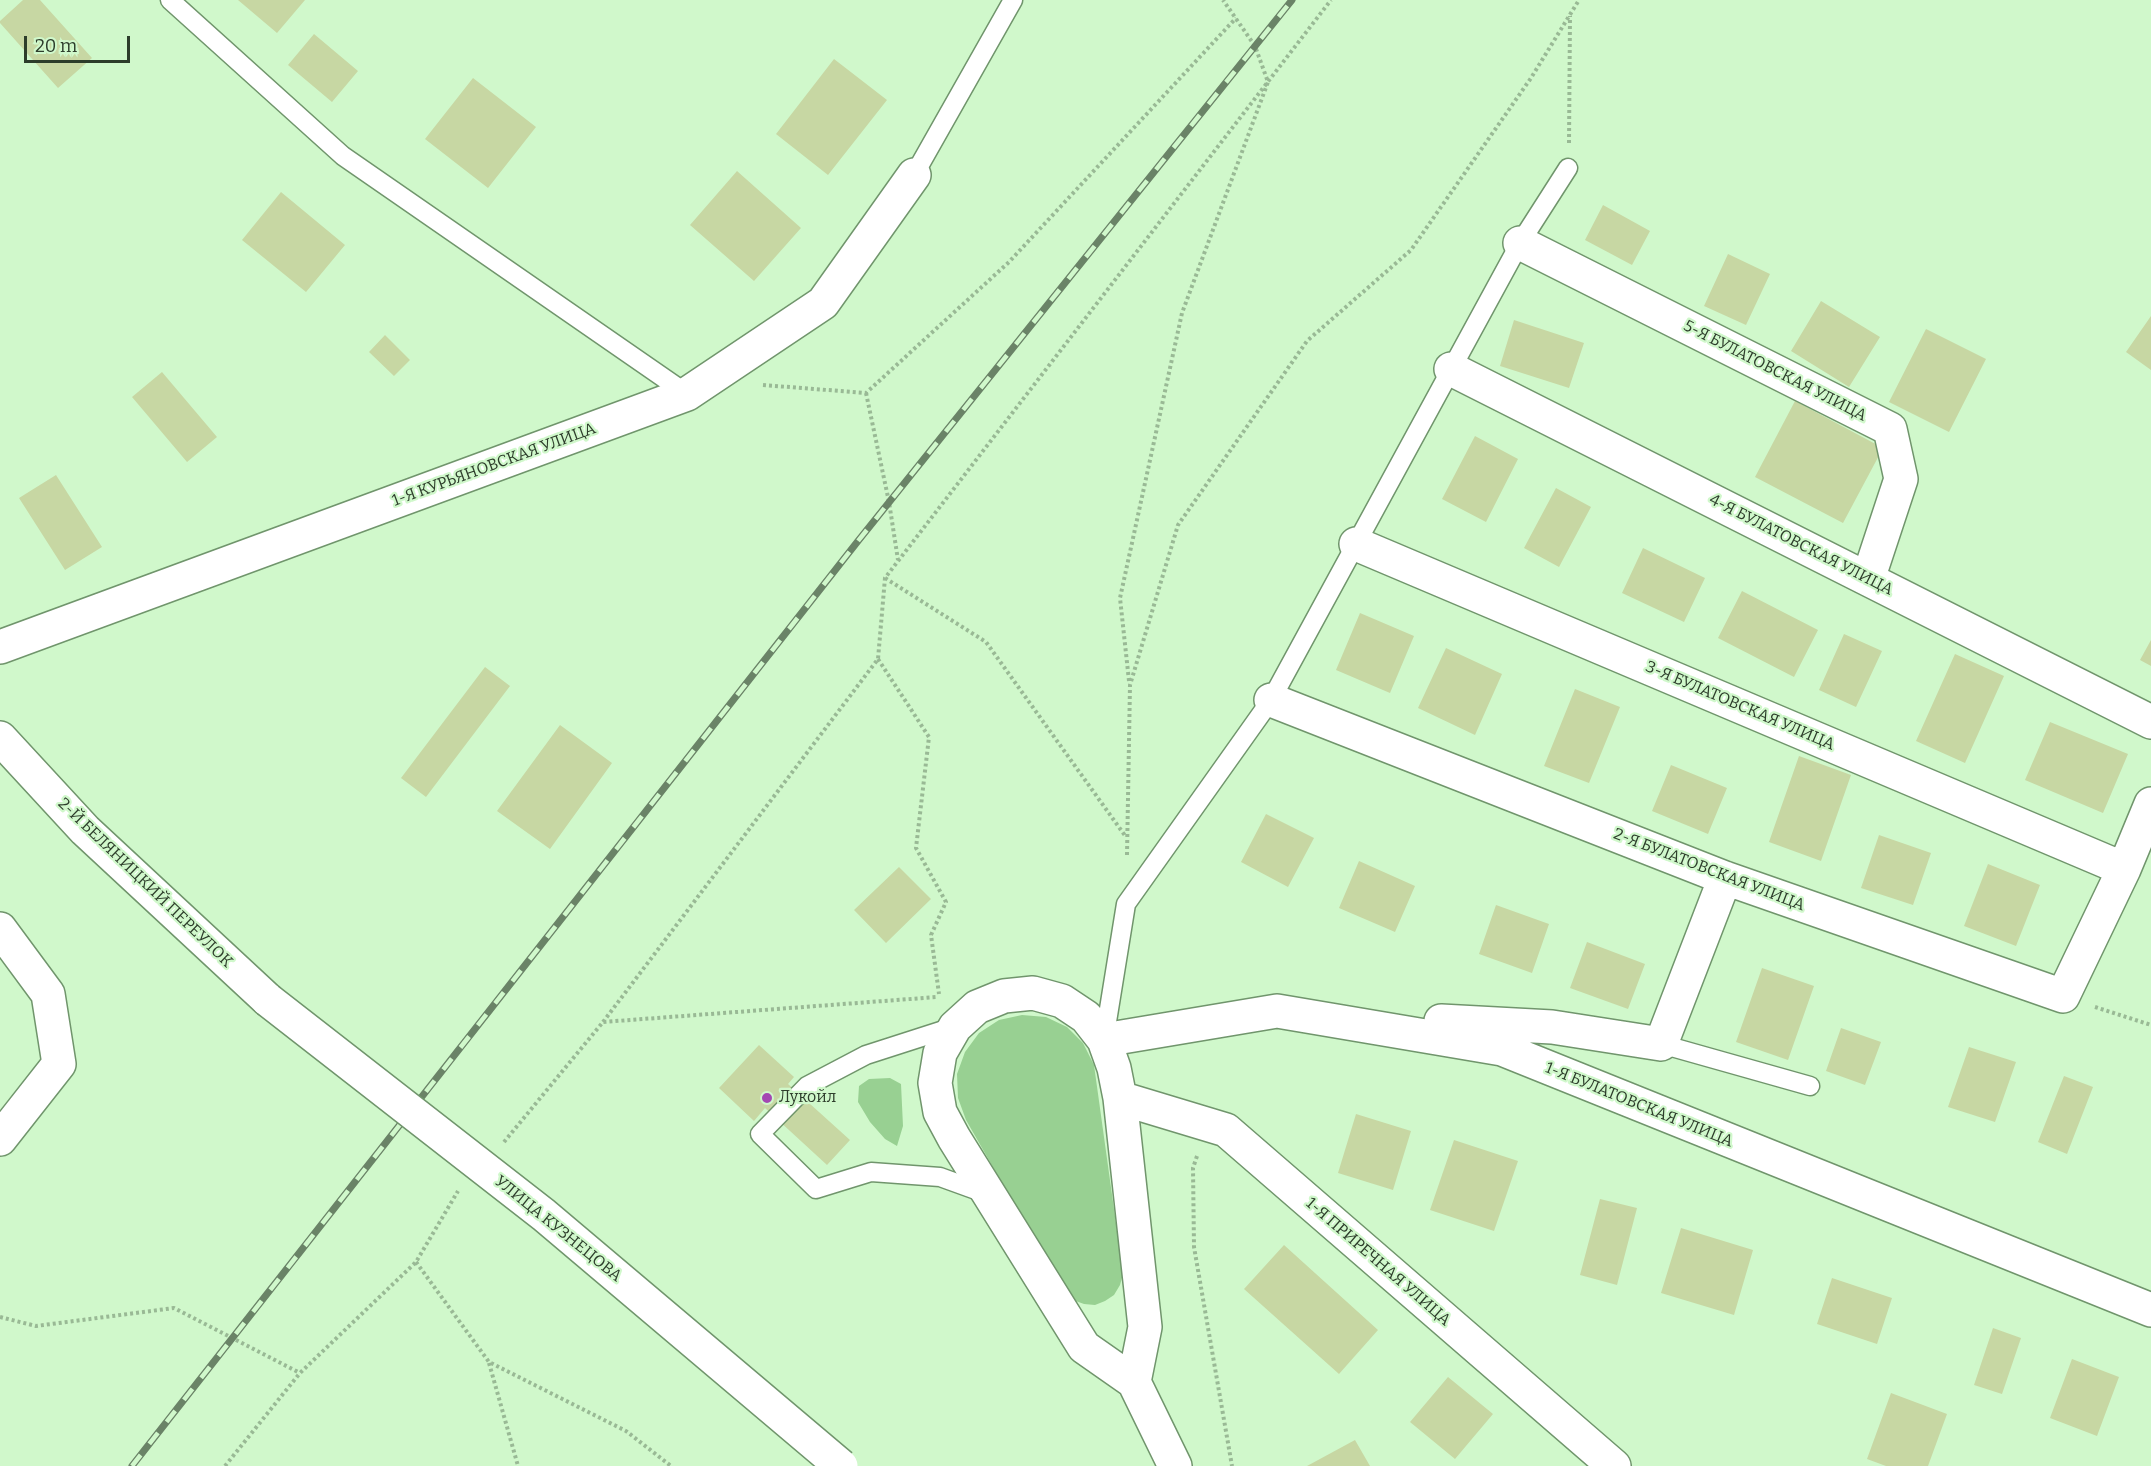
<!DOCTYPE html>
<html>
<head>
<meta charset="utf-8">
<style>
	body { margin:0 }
	#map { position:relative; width:2151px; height:1466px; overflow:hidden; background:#d0f8cb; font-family:Bitter,serif }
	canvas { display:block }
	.scale { position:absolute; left:24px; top:36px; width:106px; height:27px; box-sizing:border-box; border:3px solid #2d3d2b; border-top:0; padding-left:8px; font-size:18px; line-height:21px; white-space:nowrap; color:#2d3d2b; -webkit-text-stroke:4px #d0f8cb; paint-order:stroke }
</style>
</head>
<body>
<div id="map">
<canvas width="2151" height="1466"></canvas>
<div class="scale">20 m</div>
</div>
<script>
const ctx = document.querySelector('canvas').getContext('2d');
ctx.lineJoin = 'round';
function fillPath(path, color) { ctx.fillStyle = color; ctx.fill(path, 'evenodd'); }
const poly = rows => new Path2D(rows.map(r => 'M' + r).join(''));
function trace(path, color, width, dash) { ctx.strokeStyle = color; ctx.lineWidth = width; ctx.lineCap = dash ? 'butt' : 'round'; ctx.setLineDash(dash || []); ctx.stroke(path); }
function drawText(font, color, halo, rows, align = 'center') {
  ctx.font = font + ' Bitter,serif'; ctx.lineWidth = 4.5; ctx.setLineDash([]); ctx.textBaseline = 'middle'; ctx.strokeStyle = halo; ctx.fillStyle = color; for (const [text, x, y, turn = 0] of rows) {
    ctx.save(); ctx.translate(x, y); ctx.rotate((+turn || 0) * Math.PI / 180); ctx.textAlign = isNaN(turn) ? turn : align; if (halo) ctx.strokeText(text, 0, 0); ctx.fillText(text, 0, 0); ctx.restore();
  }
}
fillPath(poly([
	[1022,1015,1046,1017,1067,1027,1083,1043,1094,1065,1123,1274,1120,1285,1114,1295,1105,1301,1095,1305,1084,1304,1073,1300,1065,1293,966,1120,958,1098,957,1074,965,1052,979,1033,999,1020],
	[890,1078,901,1084,903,1126,897,1146,885,1139,870,1122,858,1102,859,1086,869,1079]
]), '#98d092');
fillPath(poly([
	[23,0,40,0,92,58,58,88,0,23,0,21],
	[238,0,305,0,277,33],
	[314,34,358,71,332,102,288,65],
	[834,59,887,100,828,175,776,134],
	[473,78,536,127,488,188,425,139],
	[737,171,801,228,754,281,690,225],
	[281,192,345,245,306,292,242,240],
	[1603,205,1650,231,1632,265,1585,240],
	[1728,254,1770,274,1746,325,1704,306],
	[1821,301,1880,337,1849,387,1791,351],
	[2151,316,2151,370,2126,352],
	[1514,320,1584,343,1569,388,1500,366],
	[1926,329,1986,359,1949,432,1889,402],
	[385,335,410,360,394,376,369,352],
	[162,372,217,437,187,462,132,397],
	[1795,401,1883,448,1843,523,1755,477],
	[1475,436,1518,459,1486,522,1442,499],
	[56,475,102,547,65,570,19,498],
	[1556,488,1591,507,1559,567,1524,548],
	[1643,548,1705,578,1684,622,1622,593],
	[1742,591,1818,630,1794,677,1718,638],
	[1360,613,1414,636,1390,693,1336,670],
	[1844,634,1882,651,1856,707,1819,690],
	[2151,640,2151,666,2140,660],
	[1446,648,1502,674,1475,735,1418,708],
	[1955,654,2004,676,1965,763,1916,741],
	[485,667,510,686,426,797,401,778],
	[1575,689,1620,707,1589,783,1544,766],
	[2050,722,2128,754,2103,813,2025,780],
	[560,725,612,763,550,849,497,811],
	[1799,756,1851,775,1821,861,1769,842],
	[1671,765,1727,788,1708,834,1652,811],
	[1266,814,1314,838,1288,887,1241,862],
	[1879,835,1931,853,1913,905,1861,888],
	[1359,861,1415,886,1395,932,1339,908],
	[1988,864,2040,885,2016,946,1964,926],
	[899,867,931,899,886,943,854,910],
	[1496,905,1549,924,1532,973,1479,954],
	[1587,942,1645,964,1628,1009,1570,988],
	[1762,968,1814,986,1788,1060,1736,1042],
	[1841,1028,1881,1042,1865,1085,1826,1071],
	[759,1045,794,1077,788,1084,850,1140,827,1165,765,1108,754,1121,719,1088],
	[1969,1047,2016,1062,1995,1122,1948,1107],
	[2064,1076,2093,1087,2067,1154,2038,1142],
	[1356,1114,1411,1131,1393,1190,1338,1173],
	[1454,1140,1518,1161,1494,1231,1430,1210],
	[1600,1199,1637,1208,1617,1285,1580,1275],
	[1681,1228,1753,1250,1734,1315,1661,1293],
	[1284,1245,1378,1330,1339,1374,1244,1289],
	[1832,1278,1892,1298,1877,1344,1817,1324],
	[1993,1328,2021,1338,2002,1394,1974,1385],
	[2072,1359,2119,1377,2097,1436,2050,1418],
	[1448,1377,1493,1414,1455,1459,1410,1422],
	[1891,1393,1947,1414,1928,1466,1886,1466,1867,1459],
	[1355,1440,1370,1466,1307,1466]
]), '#c7d7a3');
const lane = poly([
	[170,0,343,156,687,394],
	[914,175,1013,0],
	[953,1027,866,1055,807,1086,760,1134,816,1189,871,1172,940,1177,987,1194],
	[1104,1040,1126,904,1271,700,1520,243,1568,168],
	[1661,1044,1810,1086]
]);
const street = poly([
	[1520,243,1890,429,1901,479,1868,579],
	[1451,369,2151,722],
	[1356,544,2124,869],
	[0,647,687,394,823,303,914,175],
	[1271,700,1725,878,2063,996,2124,869,2151,804],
	[0,929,48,994,59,1064,0,1139],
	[1441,1021,1552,1027,1661,1044,1725,878],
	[1104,1040,1277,1011,1502,1049,2151,1310],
	[1120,1098,1226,1130,1614,1466],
	[1134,1382,1145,1327,1120,1098,1114,1068,1104,1040,1086,1017,1062,1001,1033,993,1004,996,977,1007,955,1027,940,1053,935,1083,940,1112,954,1138,1084,1347,1134,1382,1175,1466]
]);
const secondary = poly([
	[0,738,85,830,268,1000]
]);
trace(lane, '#70956c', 21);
trace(street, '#70956c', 36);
trace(secondary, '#70956c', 36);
trace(poly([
	[1569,143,1570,16],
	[763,385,866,393,1009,262,1236,18],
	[866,393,889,502,898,560],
	[885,578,986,642,1126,837],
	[878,659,929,737,916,848,946,902,931,935,939,994],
	[1129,681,1120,598,1182,313,1268,82,1255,46,1223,0],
	[1127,855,1130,685,1178,525,1307,341,1411,250,1531,78,1579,0],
	[2095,1007,2151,1025],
	[603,1022,878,659,885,578,1331,0],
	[504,1142,603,1022,937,997],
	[1197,1156,1193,1168,1194,1247,1232,1466],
	[416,1262,489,1362,626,1431,671,1466],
	[0,1317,36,1326,174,1308,300,1373],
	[489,1363,518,1466],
	[225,1466,300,1373,416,1262,458,1191]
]), '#99b995', 4, [3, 3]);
trace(lane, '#fff', 18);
trace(street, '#fff', 33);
trace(secondary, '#fff', 33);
const rail = poly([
	[132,1466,858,541,1292,0]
]);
trace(rail, '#6a8367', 7);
trace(rail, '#d0f8cb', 4.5, [14]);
const secondaryBridge = poly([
	[268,1000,544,1215,841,1466]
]);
trace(secondaryBridge, '#70956c', 36, []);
trace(secondaryBridge, '#fff', 33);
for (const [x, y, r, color] of [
	[767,1098,6,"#a448b2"]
]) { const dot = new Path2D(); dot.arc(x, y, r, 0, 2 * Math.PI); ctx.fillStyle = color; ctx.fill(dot); trace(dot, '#d0f8cb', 2); }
drawText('16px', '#2d3d2b', '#d0f8cb', [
	["5-Я БУЛАТОВСКАЯ УЛИЦА",1775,371,27],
	["1-Я КУРЬЯНОВСКАЯ УЛИЦА",494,465,-20],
	["4-Я БУЛАТОВСКАЯ УЛИЦА",1801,545,27],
	["3-Я БУЛАТОВСКАЯ УЛИЦА",1740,706,23],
	["2-Я БУЛАТОВСКАЯ УЛИЦА",1709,870,21],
	["2-Й БЕЛЯНИЦКИЙ ПЕРЕУЛОК",145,883,44],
	["1-Я БУЛАТОВСКАЯ УЛИЦА",1639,1105,22],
	["УЛИЦА КУЗНЕЦОВА",558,1229,39],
	["1-Я ПРИРЕЧНАЯ УЛИЦА",1378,1262,41]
]);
drawText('16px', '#2d3d2b', '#d0f8cb', [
	["Лукойл",779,1098]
], 'left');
</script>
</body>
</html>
